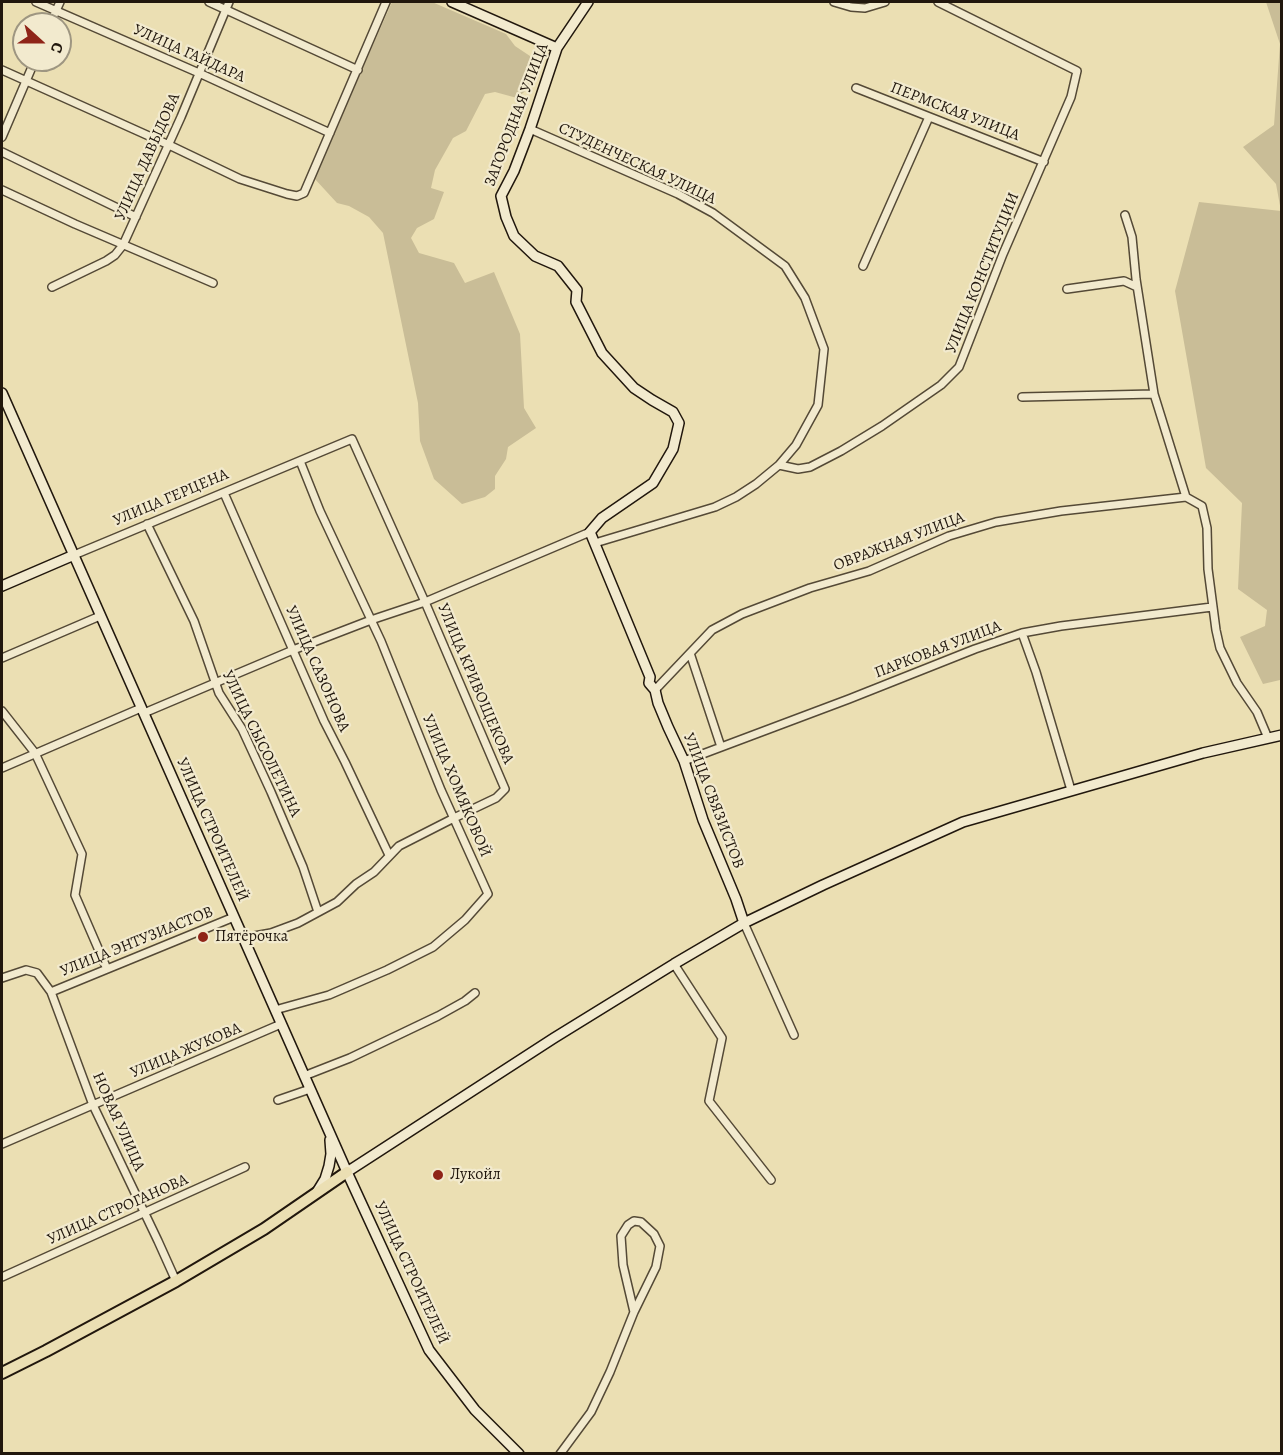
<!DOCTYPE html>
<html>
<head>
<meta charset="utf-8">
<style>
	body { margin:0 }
	#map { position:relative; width:1283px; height:1455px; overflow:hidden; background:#ebdfb3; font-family:Alegreya,serif }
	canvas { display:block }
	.frame { position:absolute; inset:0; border:3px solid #21170d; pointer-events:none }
	.north { position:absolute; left:12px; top:12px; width:60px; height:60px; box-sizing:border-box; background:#f2eace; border:2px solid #9e9681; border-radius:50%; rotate:111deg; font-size:16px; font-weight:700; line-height:24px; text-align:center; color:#21170d }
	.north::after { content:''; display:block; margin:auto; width:21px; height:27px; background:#8f2418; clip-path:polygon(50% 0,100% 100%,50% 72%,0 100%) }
</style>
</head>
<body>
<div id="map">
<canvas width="1283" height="1455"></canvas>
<div class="frame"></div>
<div class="north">С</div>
</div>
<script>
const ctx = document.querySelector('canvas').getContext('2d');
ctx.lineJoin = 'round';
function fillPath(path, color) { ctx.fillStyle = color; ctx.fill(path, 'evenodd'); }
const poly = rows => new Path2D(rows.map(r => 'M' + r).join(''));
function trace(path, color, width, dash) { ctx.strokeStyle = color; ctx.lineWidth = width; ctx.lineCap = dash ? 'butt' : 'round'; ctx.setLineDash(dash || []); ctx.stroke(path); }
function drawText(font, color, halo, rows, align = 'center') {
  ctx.font = font + ' Alegreya,serif'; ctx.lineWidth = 4.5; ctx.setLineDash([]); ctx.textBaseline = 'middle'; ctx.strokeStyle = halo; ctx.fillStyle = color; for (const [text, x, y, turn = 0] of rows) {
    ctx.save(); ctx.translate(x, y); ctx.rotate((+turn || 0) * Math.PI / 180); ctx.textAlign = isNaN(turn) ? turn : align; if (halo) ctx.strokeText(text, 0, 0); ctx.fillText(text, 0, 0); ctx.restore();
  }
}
fillPath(poly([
	[392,2,432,2,506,34,515,46,530,56,530,87,517,98,495,92,485,94,466,131,453,138,435,170,431,188,444,192,434,219,417,228,411,238,419,253,454,263,465,283,494,272,520,334,524,408,536,428,508,447,506,459,495,476,495,489,485,497,462,504,434,479,420,441,418,403,383,233,369,217,349,206,337,203,314,178],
	[1266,2,1282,2,1282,677,1280,680,1263,684,1240,637,1265,626,1267,610,1238,589,1242,503,1206,468,1175,291,1199,202,1281,211,1276,184,1243,147,1274,125,1280,44]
]), '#c9bd97');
const street = poly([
	[36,2,199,73,330,133],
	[209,2,358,70],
	[834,2,851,7,865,8,885,2],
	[50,24,60,2],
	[2,70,169,145,240,179,287,194,297,196,304,193,386,2],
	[856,88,1044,162],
	[530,129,678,194,713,213,785,266,805,298,824,349,818,405,796,445,779,465],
	[2,137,35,60],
	[2,152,136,217],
	[2,190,75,224,213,283],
	[1125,215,1132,237,1136,279,1154,394,1186,497,1202,506,1207,528,1208,569,1216,630,1220,648,1237,683,1257,712,1268,738],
	[863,266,929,117],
	[52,287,106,261,115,255,123,245,181,117,229,2],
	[1067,289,1124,281,1137,287],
	[1022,397,1154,394],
	[224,493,324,721,345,762,389,855],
	[147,524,194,621,219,693,242,729,271,792,303,867,318,912],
	[595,543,715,507,736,497,756,484,779,465,798,469,810,467,841,451,882,426,941,385,959,367,1003,254,1071,97,1077,71,938,2],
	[74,555,352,439,425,602,505,789,496,798,454,818,399,846,374,872,356,884,337,902,298,923,271,933,243,938],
	[1022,633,1036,672,1071,790],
	[690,653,721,747],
	[2,658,100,616],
	[655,690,712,630,742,614,810,588,869,571,949,536,996,522,1061,511,1186,497],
	[2,711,35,753,82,854,75,895,107,969],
	[144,713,293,650,371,620,425,602,590,532],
	[684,761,849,699,975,649,1022,633,1061,626,1212,607],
	[2,768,141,708],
	[744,923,794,1035],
	[674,964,722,1038,709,1101,771,1180],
	[2,978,26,970,37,973,51,992,93,1105,158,1241,176,1281],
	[51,992,234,917],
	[275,1010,329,995,387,970,433,947,465,920,488,894,441,790,381,641,320,511,300,461],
	[304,1076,350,1058,438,1016,465,1001,475,993],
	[278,1100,310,1089],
	[2,1144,281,1024],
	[2,1277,245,1167],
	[560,1454,591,1412,610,1372,634,1312,656,1267,660,1246,654,1234,641,1222,634,1221,628,1225,621,1236,623,1265,634,1312]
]);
const secondary = poly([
	[452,2,557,48],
	[588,2,557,48,530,129,514,171,501,196,506,217,514,236,535,256,558,266,577,290,576,302,602,353,634,388,652,400,673,412,679,423,673,449,653,483,602,518,590,532,650,677,649,683,655,690,658,703,668,727,684,761,703,820,736,899,744,923],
	[2,393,347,1172,429,1350,475,1410,519,1454],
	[2,586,74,555],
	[347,1172,554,1038,674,964,744,923,823,885,963,822,1203,753,1282,735],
	[317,1192,325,1179,329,1166,331,1154,330,1140]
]);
const primary = poly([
	[2,1373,46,1351,176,1281,264,1229,347,1172]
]);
trace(street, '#544936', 10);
trace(secondary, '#21170d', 12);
trace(primary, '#21170d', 14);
trace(street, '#f2eace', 7);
trace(secondary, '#f2eace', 9);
trace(primary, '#ebdfb3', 10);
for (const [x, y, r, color] of [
	[203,937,6,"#8f2418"],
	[438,1175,6,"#8f2418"]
]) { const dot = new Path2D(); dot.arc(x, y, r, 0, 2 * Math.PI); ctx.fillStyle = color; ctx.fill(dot); trace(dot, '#f2eace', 2); }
drawText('16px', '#21170d', '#f2eace', [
	["УЛИЦА ГАЙДАРА",189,54,24],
	["ПЕРМСКАЯ УЛИЦА",955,112,21],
	["ЗАГОРОДНАЯ УЛИЦА",517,115,-69],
	["УЛИЦА ДАВЫДОВА",148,157,-66],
	["СТУДЕНЧЕСКАЯ УЛИЦА",637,164,25],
	["УЛИЦА КОНСТИТУЦИИ",983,273,-68],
	["УЛИЦА ГЕРЦЕНА",171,498,-23],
	["ОВРАЖНАЯ УЛИЦА",899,542,-21],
	["ПАРКОВАЯ УЛИЦА",938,650,-21],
	["УЛИЦА САЗОНОВА",317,669,66],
	["УЛИЦА КРИВОЩЕКОВА",475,684,67],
	["УЛИЦА СЫСОЛЕТИНА",261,744,64],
	["УЛИЦА ХОМЯКОВОЙ",456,786,67],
	["УЛИЦА СВЯЗИСТОВ",713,801,69],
	["УЛИЦА СТРОИТЕЛЕЙ",212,830,66],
	["УЛИЦА ЭНТУЗИАСТОВ",137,942,-22],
	["УЛИЦА ЖУКОВА",186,1051,-23],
	["НОВАЯ УЛИЦА",118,1122,66],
	["УЛИЦА СТРОГАНОВА",118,1210,-24],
	["УЛИЦА СТРОИТЕЛЕЙ",411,1273,65]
]);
drawText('16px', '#21170d', '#f2eace', [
	["Пятёрочка",215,937],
	["Лукойл",450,1175]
], 'left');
</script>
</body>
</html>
